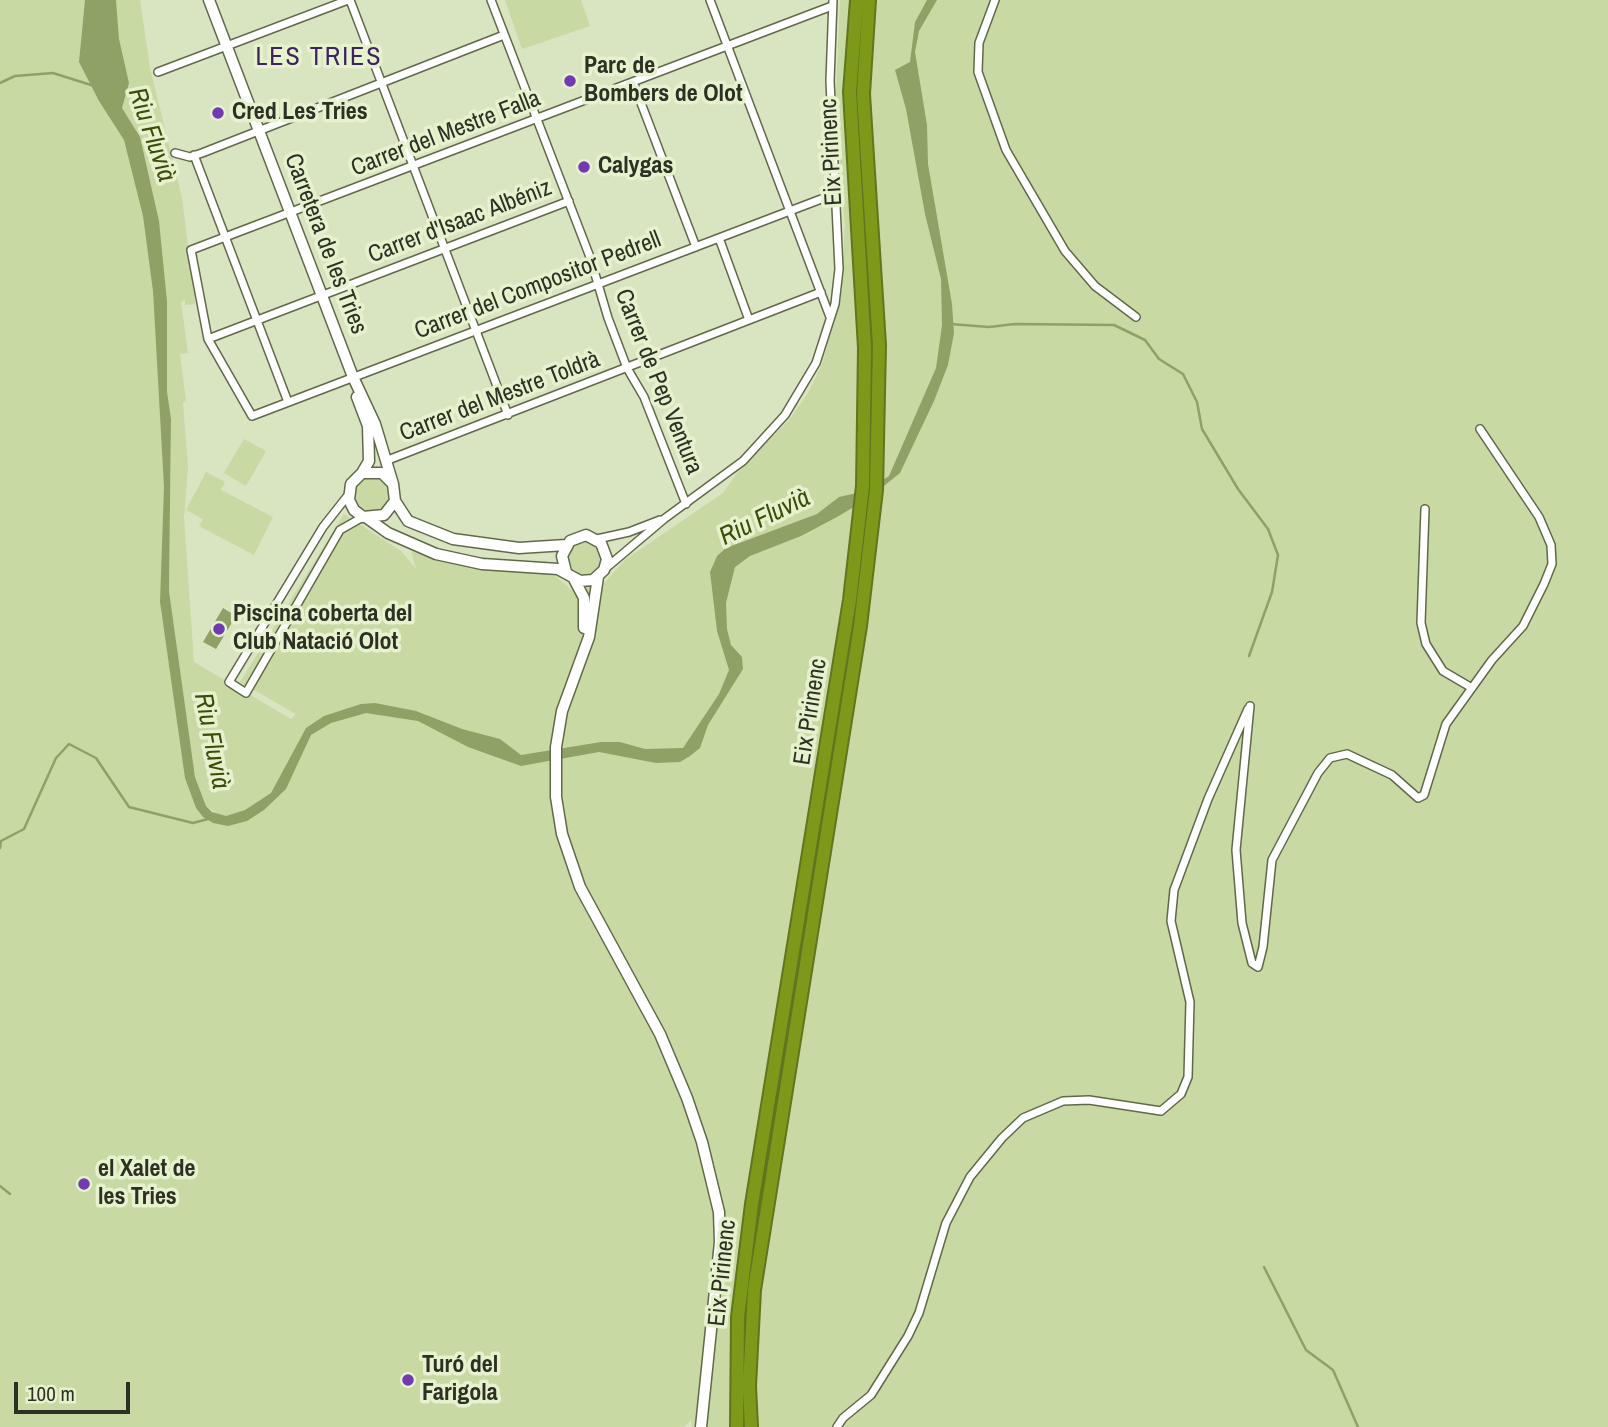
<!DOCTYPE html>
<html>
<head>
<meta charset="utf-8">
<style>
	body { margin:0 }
	#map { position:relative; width:1608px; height:1427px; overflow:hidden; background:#d9e4c1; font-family:"Archivo Narrow",sans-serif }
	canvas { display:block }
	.scale { position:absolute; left:14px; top:1382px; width:116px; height:32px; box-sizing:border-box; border:4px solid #2d3124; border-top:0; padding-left:9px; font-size:21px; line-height:24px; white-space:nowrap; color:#2d3124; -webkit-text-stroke:5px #e6f1ce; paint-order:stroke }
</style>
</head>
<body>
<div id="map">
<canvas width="1608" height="1427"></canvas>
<div class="scale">100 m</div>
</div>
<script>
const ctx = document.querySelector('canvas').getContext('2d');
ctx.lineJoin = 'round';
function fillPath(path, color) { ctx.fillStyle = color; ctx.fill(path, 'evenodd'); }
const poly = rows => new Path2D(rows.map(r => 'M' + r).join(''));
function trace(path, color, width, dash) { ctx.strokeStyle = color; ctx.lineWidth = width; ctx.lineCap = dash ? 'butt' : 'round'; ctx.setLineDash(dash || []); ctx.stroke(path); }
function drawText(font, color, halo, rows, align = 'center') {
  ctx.font = font + ' "Archivo Narrow",sans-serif'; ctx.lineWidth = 7; ctx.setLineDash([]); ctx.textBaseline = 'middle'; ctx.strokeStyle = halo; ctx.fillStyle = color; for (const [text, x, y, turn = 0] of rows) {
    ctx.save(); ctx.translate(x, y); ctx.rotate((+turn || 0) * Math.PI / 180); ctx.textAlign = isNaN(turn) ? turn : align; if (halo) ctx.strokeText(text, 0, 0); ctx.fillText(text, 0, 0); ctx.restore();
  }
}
fillPath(poly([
	[0,0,140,0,150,68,182,198,194,294,195,304,185,305,185,300,181,302,188,353,180,354,186,401,183,403,188,467,184,518,194,662,291,719,296,714,240,682,344,514,401,551,416,569,411,551,480,570,553,574,572,590,603,584,625,560,723,493,736,474,789,420,808,393,822,364,841,298,845,225,835,112,840,0,1608,0,1608,1427,692,1427,691,1420,684,1427,0,1427],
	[171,419,169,591,195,777,206,806,219,815,196,808,179,729,161,612],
	[505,0,581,0,590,26,522,49],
	[244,439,266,451,246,486,224,473],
	[206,472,225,482,221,490,273,517,254,555,199,526,203,519,186,510],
	'355 494a17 17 0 1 1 34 0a17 17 0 1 1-34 0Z',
	'566 559a18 18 0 1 1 36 0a18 18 0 1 1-36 0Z'
]), '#c8d9a3');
fillPath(poly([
	[85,0,116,0,119,39,129,83,122,108,140,137,159,221,167,301,167,392,171,419,169,591,195,777,206,806,212,812,226,816,245,810,271,793,306,728,324,716,361,704,375,703,416,711,462,729,500,739,521,755,601,742,620,742,645,749,683,748,719,694,729,670,717,631,710,572,717,556,726,548,817,514,839,497,866,491,889,476,936,368,942,325,941,279,925,214,906,109,895,70,910,62,915,22,927,0,937,0,919,31,915,52,927,125,928,164,952,304,954,333,948,365,934,401,900,473,869,498,837,517,801,536,750,556,735,567,726,603,727,629,731,645,742,657,743,669,708,725,700,748,690,756,680,762,656,763,599,752,521,766,468,747,418,721,366,713,331,723,311,735,286,789,264,810,247,821,228,826,213,823,203,817,196,808,185,778,160,602,164,487,153,291,143,216,124,140,99,101,79,62],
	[223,608,236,616,216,649,203,642]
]), '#90a168');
trace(poly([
	[0,83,15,76,53,73,91,85],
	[950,324,989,327,1015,324,1114,325,1145,340,1159,359,1183,374,1197,402,1202,429,1238,489,1268,529,1278,555,1272,592,1249,656],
	[0,848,1,841,24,829,56,758,69,744,96,758,129,807,193,823,208,819],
	[0,1186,10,1194],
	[1264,1267,1306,1350,1333,1370,1358,1427]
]), '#90a168', 2.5);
const street = poly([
	[350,0,508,415],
	[491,0,590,257,608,318,627,368,644,397,686,504],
	[710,0,830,317],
	[995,0,979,43,978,72,1006,150,1065,251,1095,286,1136,317],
	[832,6,191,250,208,339,252,416,837,193],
	[158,72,348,0],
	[633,82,696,247],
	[175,153,190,157,202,153,504,35],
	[194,155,288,402],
	[719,238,749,320],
	[208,339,569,201],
	[388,460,821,292],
	[349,494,323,527,229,682,246,693,340,530,363,517],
	[1425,509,1421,623,1426,644,1443,671,1472,688],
	[597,539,629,532,660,520],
	[606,568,664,519,743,461,785,415,816,363,835,304,839,269,830,81,833,0],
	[1250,706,1236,850,1242,923,1252,963,1258,967,1263,947,1272,860,1318,773,1330,758,1347,754,1392,775,1418,798,1424,795,1446,724,1492,660,1523,626,1544,584,1552,564,1551,545,1539,517,1480,429],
	[837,1427,843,1418,871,1395,908,1336,919,1313,946,1223,970,1177,1002,1138,1023,1118,1063,1101,1089,1100,1161,1111,1181,1094,1188,1077,1190,1002,1171,921,1174,890,1208,799,1248,709]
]);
const secondary = poly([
	[209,0,353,377,375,424,393,484],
	[357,397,368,426,369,461,362,473,351,484,349,500,354,510,363,517,384,515,395,501,393,484,382,473,362,473],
	[395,501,408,521,453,539,519,548,566,545],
	[367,518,388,533,436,554,482,564,558,569,580,581,593,580,604,570,607,559,601,543,586,535,570,541,562,556,566,572],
	[598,577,589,637,562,711,556,747,556,797,562,834,580,887,660,1034,687,1098,702,1142,719,1212,720,1242,701,1427],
	[574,579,584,598,584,628]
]);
const highway = poly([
	[737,1427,738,1317,752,1204,850,600,863,486,865,348,850,92,857,0],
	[751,1427,749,1386,754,1290,860,626,876,490,879,345,863,94,869,0]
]);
trace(street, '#60694b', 10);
trace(secondary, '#60694b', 13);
trace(highway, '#61751e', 16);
trace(street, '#fff', 7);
trace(secondary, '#fff', 10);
trace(highway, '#7d991a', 12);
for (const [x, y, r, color] of [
	[570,81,7,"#7239b0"],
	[218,113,7,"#7239b0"],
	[584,167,7,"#7239b0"],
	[219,629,7,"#7239b0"],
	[84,1184,7,"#7239b0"],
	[408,1380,7,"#7239b0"]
]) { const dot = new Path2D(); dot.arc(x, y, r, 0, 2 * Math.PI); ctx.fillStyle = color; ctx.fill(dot); trace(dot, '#e6f1ce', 2.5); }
drawText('bold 24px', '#2d3124', '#e6f1ce', [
	["Parc de",584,67],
	["Bombers de Olot",584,95],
	["Cred Les Tries",232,113],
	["Calygas",598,167],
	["Piscina coberta del",233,615],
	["Club Natació Olot",233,643],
	["el Xalet de",98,1170],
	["les Tries",98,1198],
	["Turó del",422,1366],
	["Farigola",422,1394]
], 'left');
drawText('24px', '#2d3124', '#e6f1ce', [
	["Carrer del Mestre Falla",446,134,-21],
	["Eix Pirinenc",832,152,-93],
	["Carrer d'Isaac Albéniz",460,222,-21],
	["Carretera de les Tries",325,244,69],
	["Carrer del Compositor Pedrell",538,286,-21],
	["Carrer de Pep Ventura",658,382,68],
	["Carrer del Mestre Toldrà",500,397,-21],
	["Eix Pirinenc",811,712,-81],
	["Eix Pirinenc",723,1273,-84]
]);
ctx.letterSpacing = '2px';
drawText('26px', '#3d235d', '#e6f1ce', [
	["LES TRIES",319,58]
]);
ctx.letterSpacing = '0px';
drawText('italic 26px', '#3d4c09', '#e6f1ce', [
	["Riu Fluvià",151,135,71],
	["Riu Fluvià",765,518,-26],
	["Riu Fluvià",211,741,79]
]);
</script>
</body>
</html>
